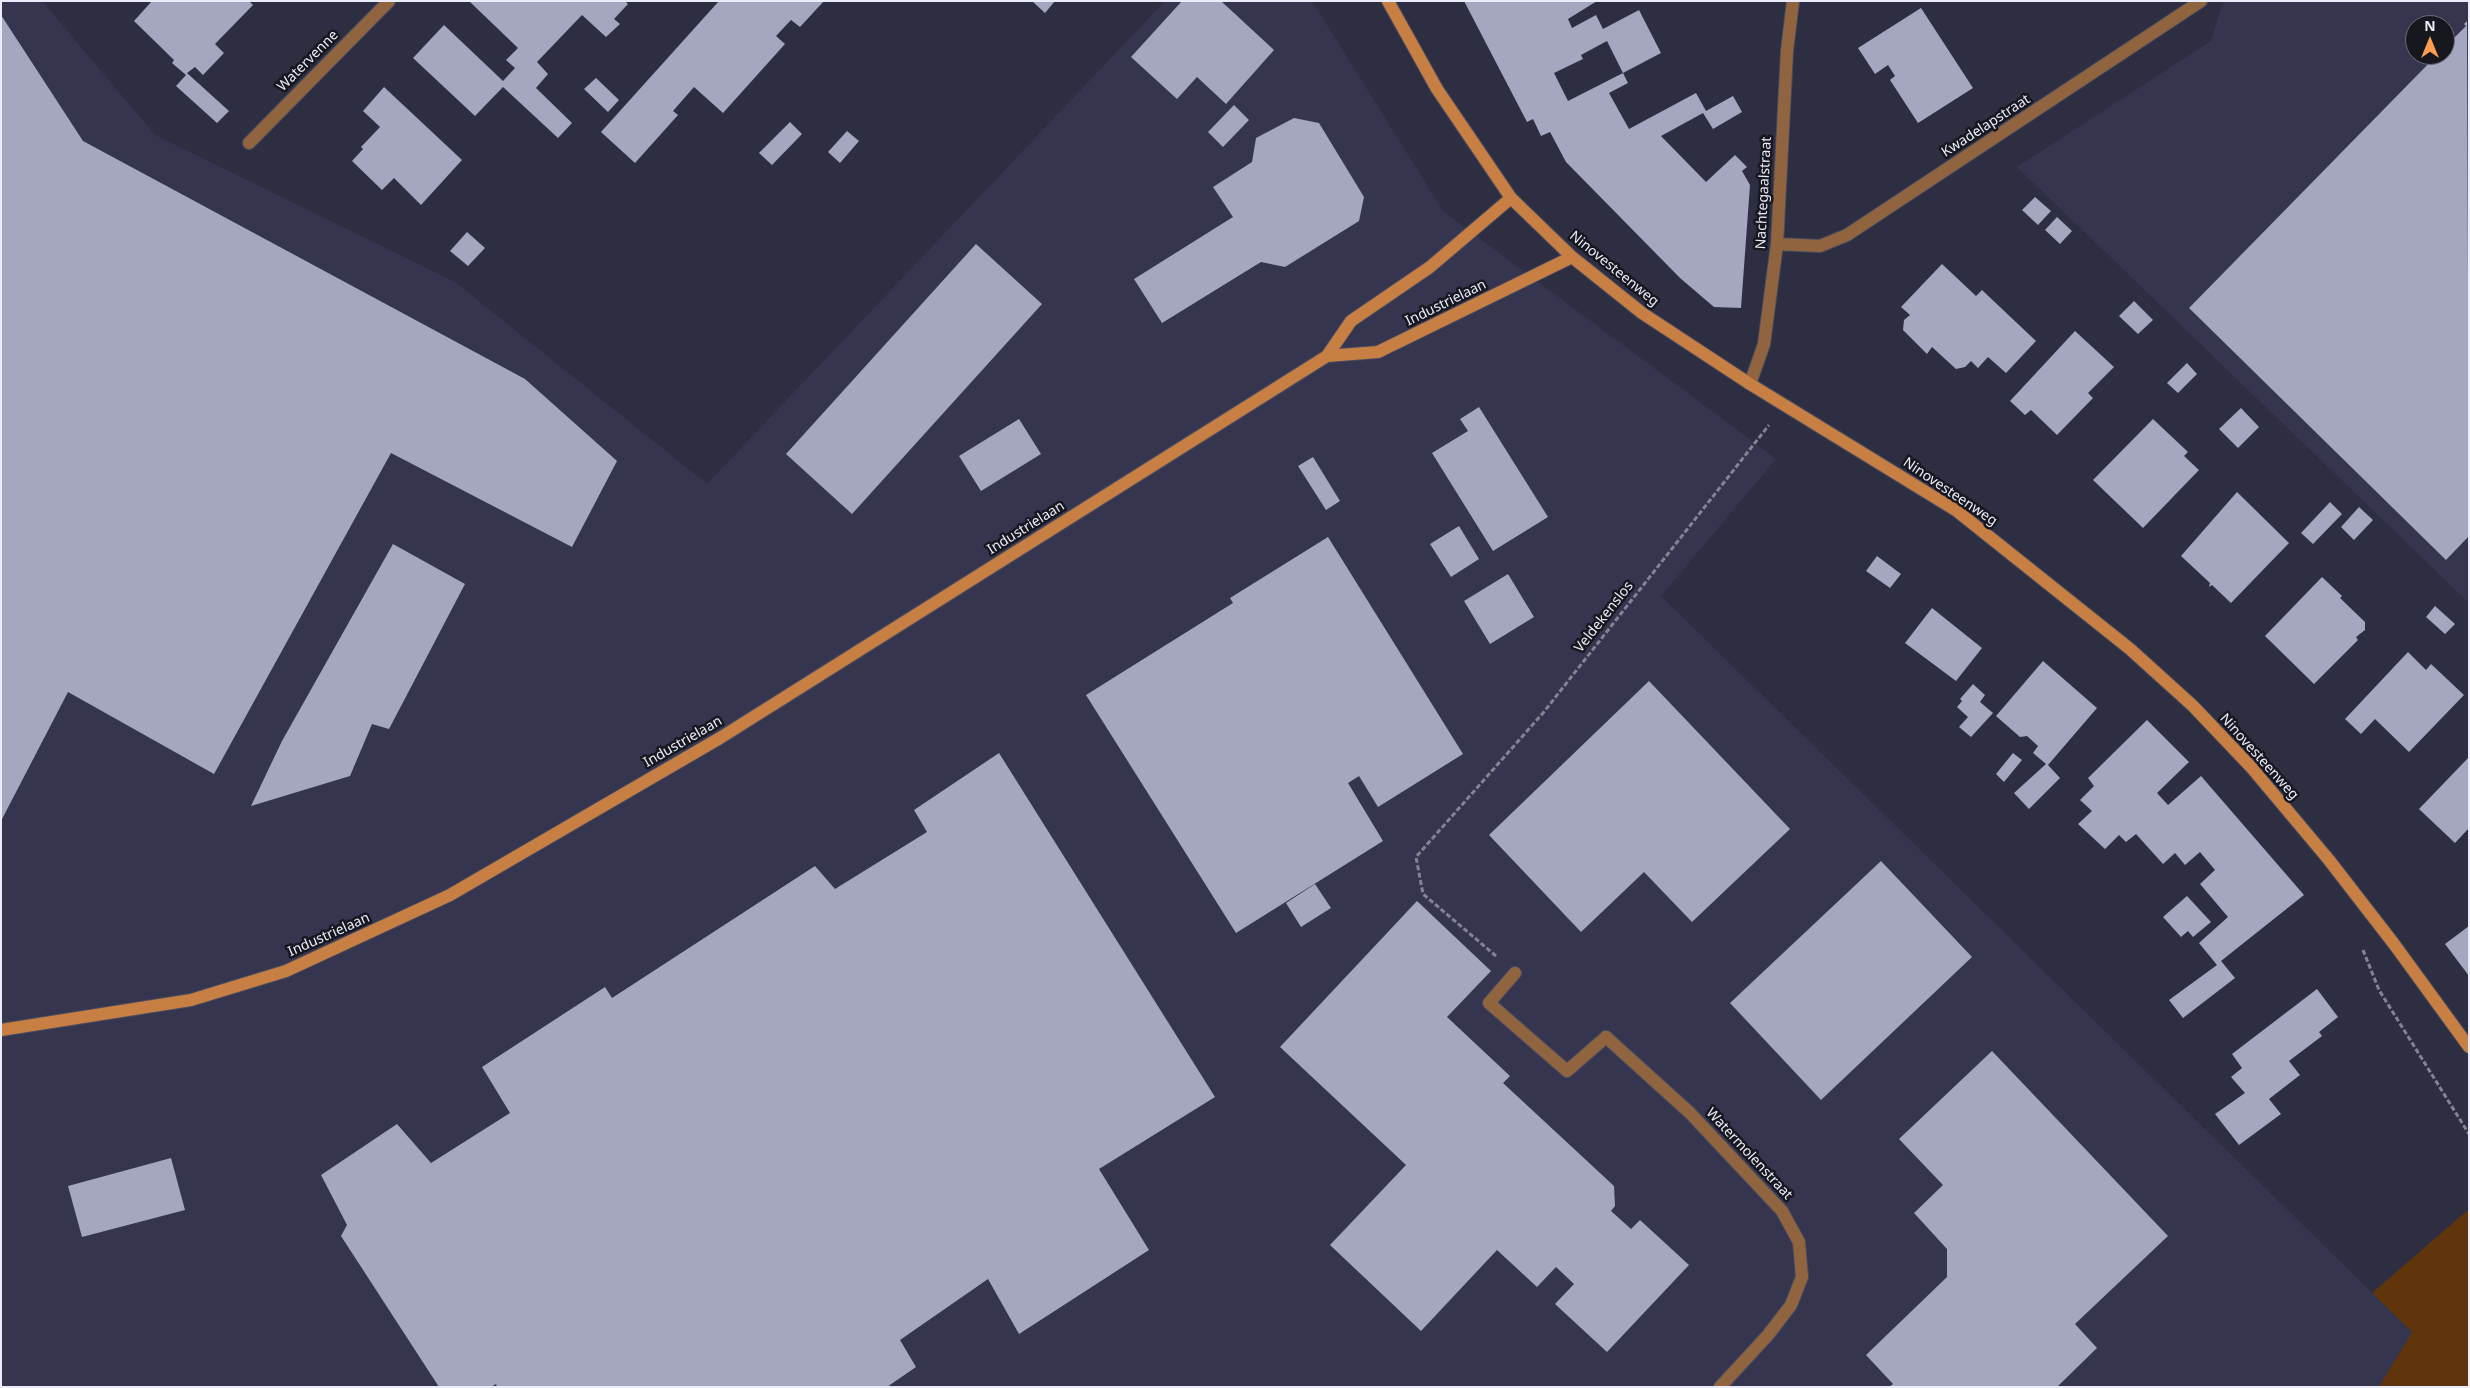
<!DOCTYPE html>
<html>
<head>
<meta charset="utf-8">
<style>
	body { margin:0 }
	#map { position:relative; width:2470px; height:1388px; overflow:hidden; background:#2e2e42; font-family:"Noto Sans",sans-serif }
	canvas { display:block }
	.frame { position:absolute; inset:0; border:2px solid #ebecf9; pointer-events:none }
	.north { position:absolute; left:2405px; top:15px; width:50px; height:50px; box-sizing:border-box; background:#171720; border:1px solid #6c6c77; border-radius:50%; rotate:0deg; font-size:14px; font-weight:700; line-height:20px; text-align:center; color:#ebecf9 }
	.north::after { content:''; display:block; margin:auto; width:18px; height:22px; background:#fb9e50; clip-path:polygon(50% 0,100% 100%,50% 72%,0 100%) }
</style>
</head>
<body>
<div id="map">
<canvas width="2470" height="1388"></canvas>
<div class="frame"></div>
<div class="north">N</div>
</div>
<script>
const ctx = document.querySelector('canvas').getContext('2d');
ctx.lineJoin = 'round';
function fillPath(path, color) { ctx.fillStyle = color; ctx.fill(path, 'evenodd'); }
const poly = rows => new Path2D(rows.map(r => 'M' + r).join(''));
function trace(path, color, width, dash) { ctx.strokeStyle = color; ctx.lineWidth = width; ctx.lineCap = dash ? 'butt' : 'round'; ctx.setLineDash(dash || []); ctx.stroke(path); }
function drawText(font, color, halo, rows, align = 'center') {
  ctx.font = font + ' "Noto Sans",sans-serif'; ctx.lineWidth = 5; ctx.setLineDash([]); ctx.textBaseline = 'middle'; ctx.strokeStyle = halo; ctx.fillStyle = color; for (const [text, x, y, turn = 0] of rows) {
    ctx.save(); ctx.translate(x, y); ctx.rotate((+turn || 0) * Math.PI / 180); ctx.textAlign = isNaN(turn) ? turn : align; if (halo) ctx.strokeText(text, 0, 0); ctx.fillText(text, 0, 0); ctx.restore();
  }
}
fillPath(poly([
	[1,1,42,1,155,135,455,282,707,484,1165,1,1312,1,1443,211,1776,459,1661,596,2412,1332,2379,1387,1,1387],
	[2223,1,2469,1,2469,603,2017,167,2211,41],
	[2415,25,2445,25,2445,55,2415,55]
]), '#35354f');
fillPath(poly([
	[2469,1209,2469,1387,2379,1387,2412,1332,2372,1293]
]), '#60350c');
fillPath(poly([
	[152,1,249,1,253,5,215,44,224,53,203,75,195,67,187,73,229,111,217,123,176,86,186,75,172,63,174,60,134,21],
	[469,1,625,1,628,4,614,19,620,24,606,37,582,15,537,62,548,74,536,88,572,123,558,138,503,87,475,116,413,58,444,25,503,81,515,68,506,60,518,48],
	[719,1,824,1,800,27,791,20,776,36,785,44,723,113,694,87,673,111,678,115,635,163,601,132],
	[1032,1,1055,1,1045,13],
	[1182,1,1221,1,1274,50,1226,104,1197,77,1177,99,1131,57],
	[1464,1,1597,1,1568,19,1572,28,1596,15,1603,29,1639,10,1661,53,1623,73,1607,41,1581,55,1583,59,1554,73,1568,101,1623,73,1628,83,1609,93,1629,129,1696,93,1706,111,1733,96,1742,112,1713,129,1703,113,1661,136,1706,182,1735,155,1747,167,1742,171,1750,185,1741,308,1714,307,1680,278,1566,162,1550,132,1541,136,1533,119,1527,122],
	[1921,8,1973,88,1918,123,1890,80,1895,76,1888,65,1875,74,1858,48],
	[1,15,83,141,525,379,617,461,572,547,391,453,214,774,68,692,1,821],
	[2467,21,2469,536,2446,560,2189,308,2437,55,2445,55,2445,47,2466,26,2464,24],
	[596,78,619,100,608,112,584,89],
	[384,87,462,160,421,205,394,178,382,190,352,161,363,149,361,147,380,127,363,111],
	[1234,105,1249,120,1223,147,1208,132],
	[1294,118,1319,123,1364,197,1359,221,1285,267,1261,262,1162,323,1134,279,1233,217,1213,187,1252,162,1256,138],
	[790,122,802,134,772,165,759,153],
	[847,131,859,141,840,163,828,152],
	[2035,197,2051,211,2038,225,2022,210],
	[2057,217,2072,231,2060,244,2045,230],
	[467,232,485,248,468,266,450,251],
	[976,244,1042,304,852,514,786,454],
	[1942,264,1976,296,1982,290,2036,341,2006,373,1988,357,1978,368,1971,361,1965,367,1956,369,1932,347,1927,354,1903,330,1904,320,1910,315,1901,307],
	[2134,301,2153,320,2138,334,2119,316],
	[2075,331,2114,367,2088,393,2093,398,2057,435,2031,410,2025,415,2010,401],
	[2187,363,2197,374,2178,393,2167,383],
	[1479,407,1548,517,1493,551,1432,453,1468,431,1460,419],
	[2241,408,2259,427,2238,448,2219,429],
	[1019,419,1041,454,981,491,959,456],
	[2153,419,2188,452,2184,456,2199,470,2143,528,2093,480],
	[1313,457,1340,501,1326,510,1298,466],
	[2237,492,2289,543,2231,603,2212,585,2209,587,2210,583,2181,556],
	[2330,502,2342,514,2313,544,2301,533],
	[2359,507,2373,520,2354,540,2341,527],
	[1459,526,1479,559,1451,577,1430,544],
	[1328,537,1463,754,1378,807,1359,776,1348,783,1383,841,1236,933,1086,695,1233,603,1230,598],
	[393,544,465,584,389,729,372,724,350,776,251,806,282,741],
	[1877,556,1901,574,1890,588,1866,571],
	[1508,574,1534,617,1490,644,1464,601],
	[2322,577,2342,596,2340,598,2365,622,2365,630,2356,637,2358,640,2314,684,2265,636],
	[2435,606,2455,624,2445,634,2426,617],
	[1932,608,1982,648,1956,681,1905,643],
	[2408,652,2426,670,2431,664,2464,695,2409,752,2375,719,2361,734,2345,719],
	[2043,661,2097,708,2048,765,2060,778,2029,809,2014,793,2046,764,2033,753,2038,746,2027,736,2020,737,1996,716],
	[1649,681,1790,829,1692,922,1644,872,1581,932,1489,835],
	[1973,684,1985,695,1980,702,1993,713,1971,737,1959,727,1968,717,1957,707,1962,701,1960,699],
	[2147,720,2189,762,2157,793,2168,805,2201,776,2304,895,2221,961,2235,978,2183,1018,2169,1000,2217,965,2199,943,2228,917,2200,884,2215,870,2200,852,2185,865,2175,853,2163,864,2136,834,2126,842,2119,835,2105,849,2078,824,2092,811,2080,800,2094,786,2088,778],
	[999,753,1215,1097,1099,1169,1149,1250,1019,1334,988,1279,900,1340,916,1367,887,1387,497,1387,496,1384,491,1387,439,1387,341,1236,347,1225,321,1175,397,1124,431,1163,510,1113,482,1067,605,987,612,998,815,866,835,889,927,832,914,810],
	[2013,753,2022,760,2004,782,1996,774],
	[2469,757,2469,828,2455,843,2419,809],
	[1881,861,1972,957,1821,1100,1730,1003],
	[1315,884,1331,908,1301,927,1286,903],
	[2187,896,2211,922,2193,937,2188,931,2181,937,2163,917],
	[1417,901,1491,971,1447,1017,1510,1076,1503,1083,1614,1186,1615,1206,1611,1211,1631,1229,1640,1220,1689,1265,1607,1352,1555,1304,1574,1284,1556,1267,1537,1287,1497,1250,1421,1331,1330,1245,1406,1165,1280,1047],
	[2469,926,2469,976,2445,944],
	[2317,989,2338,1017,2319,1032,2322,1036,2289,1061,2300,1075,2269,1099,2281,1114,2239,1145,2215,1114,2245,1093,2231,1077,2242,1068,2232,1054],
	[1992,1051,2168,1236,2075,1324,2097,1348,2057,1387,1889,1387,1893,1384,1866,1355,1947,1277,1947,1249,1914,1213,1943,1185,1899,1139],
	[171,1158,185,1210,82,1237,68,1186]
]), '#a5a6bf');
const lane = poly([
	[1515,973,1489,1003,1567,1071,1606,1037]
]);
const street = poly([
	[249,143,389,1],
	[1777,244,1820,246,1847,235,2201,1],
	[1750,384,1764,344,1777,244,1787,51,1793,1],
	[1606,1037,1690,1113,1782,1211,1799,1242,1802,1277,1791,1305,1768,1335,1720,1387]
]);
const secondary = poly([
	[1388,1,1437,89,1511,198,1572,257,1642,313,1750,384,1957,511,2130,649,2193,706,2251,767,2329,860,2394,944,2469,1047],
	[1327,356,1378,352,1572,257],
	[1,1030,191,1000,286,971,450,895,720,738,1327,356,1351,321,1430,267,1511,198]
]);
trace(lane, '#4c4c5f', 14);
trace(street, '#4c4c5f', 14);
trace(secondary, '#4c4c5f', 14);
trace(poly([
	[2363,950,2379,990,2469,1134],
	[1496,956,1423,894,1416,857,1543,713,1769,425]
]), '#838394', 3, [5, 2.5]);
trace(lane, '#916440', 12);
trace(street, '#916440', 12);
trace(secondary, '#c77f43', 12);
drawText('14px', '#ebecf9', '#171720', [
	["Watervenne",308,61,-45],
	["Kwadelapstraat",1986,126,-33],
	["Nachtegaalstraat",1764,193,-87],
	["Ninovesteenweg",1614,269,39],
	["Industrielaan",1446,303,-26],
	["Ninovesteenweg",1950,492,34],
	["Industrielaan",1026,528,-32],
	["Veldekenslos",1604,617,-52],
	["Industrielaan",683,742,-30],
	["Ninovesteenweg",2259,757,48],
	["Industrielaan",329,935,-24],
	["Watermolenstraat",1749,1154,47]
]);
</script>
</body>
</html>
